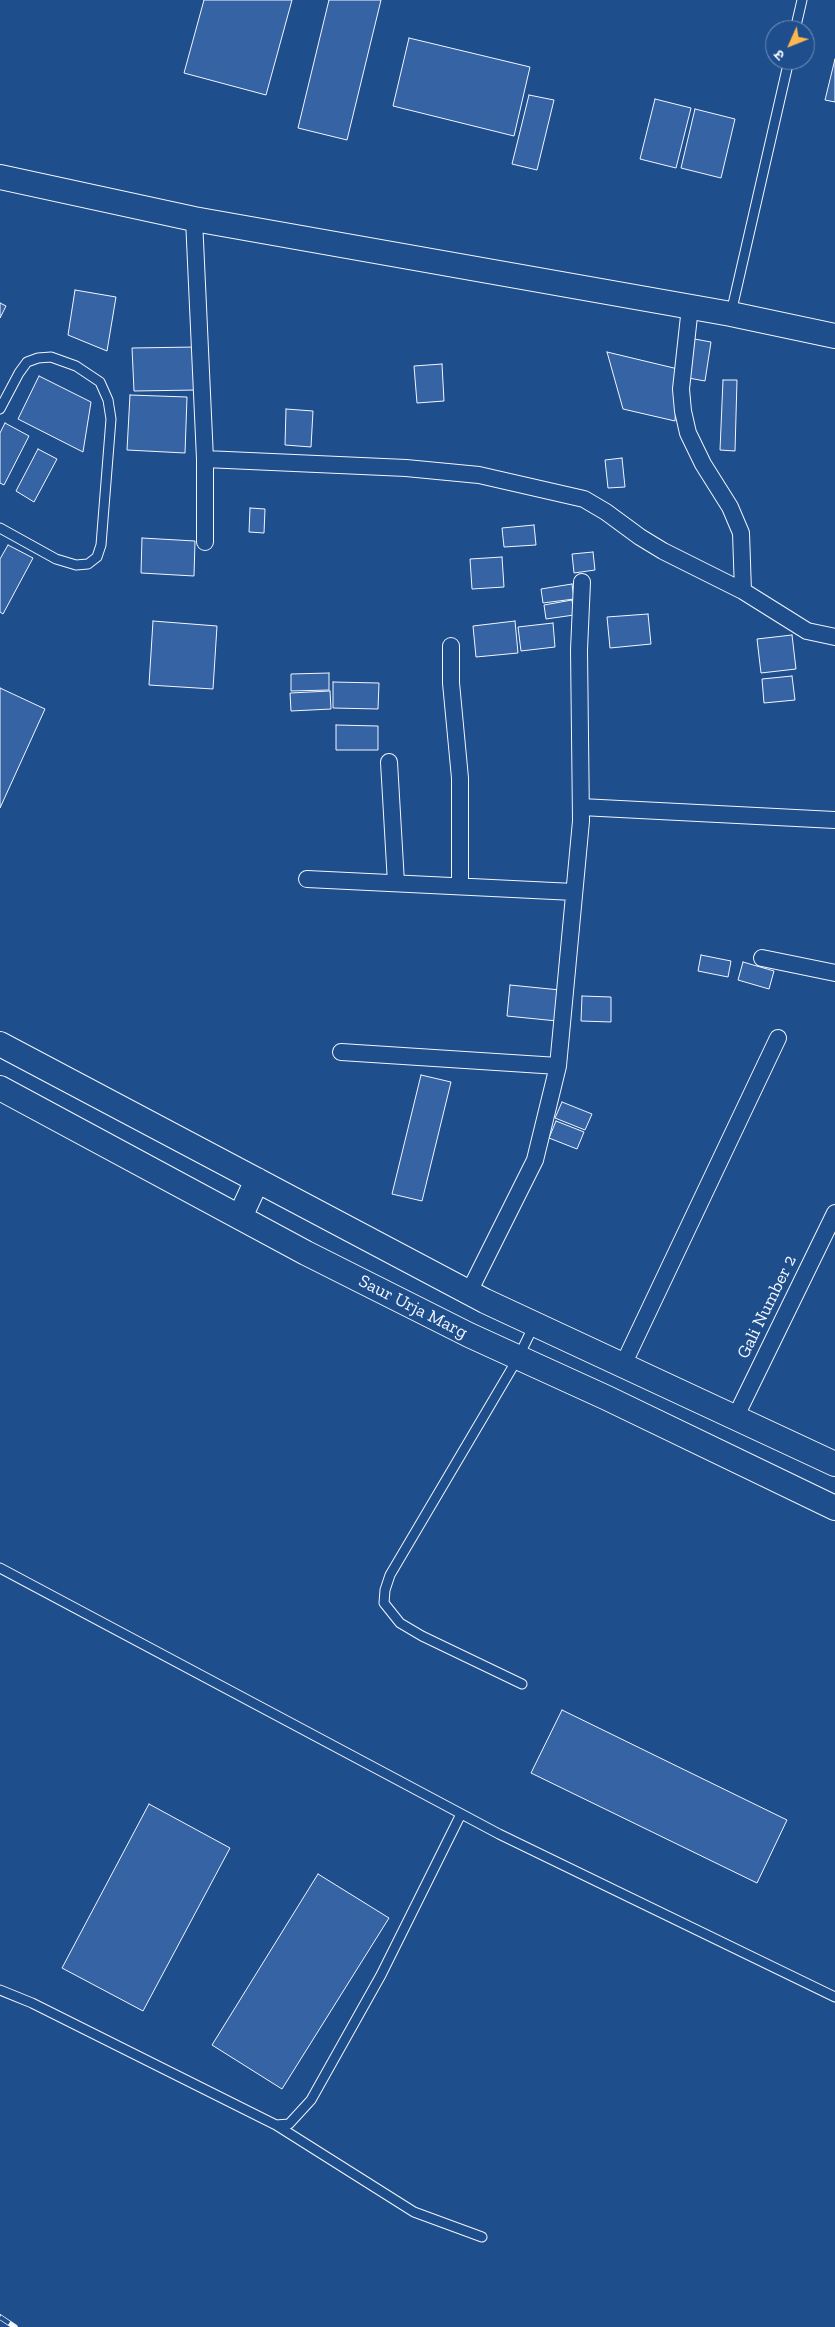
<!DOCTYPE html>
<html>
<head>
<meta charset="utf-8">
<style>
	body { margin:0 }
	#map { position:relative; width:835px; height:2327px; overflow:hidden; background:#1f4e8c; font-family:"Zilla Slab","Noto Sans Devanagari",serif }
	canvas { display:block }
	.north { position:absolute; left:765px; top:20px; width:50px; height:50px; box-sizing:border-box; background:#1f4e8c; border:1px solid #7391ba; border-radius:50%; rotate:226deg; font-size:14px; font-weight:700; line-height:20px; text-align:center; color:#f2f6ff }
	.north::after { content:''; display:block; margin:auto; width:18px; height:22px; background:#ffb74d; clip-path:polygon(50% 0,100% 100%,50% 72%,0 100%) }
</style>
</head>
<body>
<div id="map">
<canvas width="835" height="2327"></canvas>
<div class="north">उ</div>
</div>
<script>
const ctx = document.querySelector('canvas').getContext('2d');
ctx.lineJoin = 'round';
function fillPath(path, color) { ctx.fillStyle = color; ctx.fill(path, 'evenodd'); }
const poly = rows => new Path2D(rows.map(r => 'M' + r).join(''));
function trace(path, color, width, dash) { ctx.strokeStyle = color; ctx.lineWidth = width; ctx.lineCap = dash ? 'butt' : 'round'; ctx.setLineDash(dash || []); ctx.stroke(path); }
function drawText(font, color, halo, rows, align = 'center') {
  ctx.font = font + ' "Zilla Slab",serif'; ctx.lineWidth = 4; ctx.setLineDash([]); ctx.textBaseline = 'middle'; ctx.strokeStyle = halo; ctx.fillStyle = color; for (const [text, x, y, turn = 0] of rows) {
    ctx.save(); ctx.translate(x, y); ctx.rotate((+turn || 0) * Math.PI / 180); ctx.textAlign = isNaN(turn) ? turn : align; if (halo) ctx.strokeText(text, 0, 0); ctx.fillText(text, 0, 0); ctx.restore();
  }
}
const building = poly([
	[204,0,292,0,266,95,184,73,204,0],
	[329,0,381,0,347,140,298,128,329,0],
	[409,38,530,67,514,136,393,106,409,38],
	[835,59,835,102,825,100,835,59],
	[529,95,554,100,537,170,512,164,529,95],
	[655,99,691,108,676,168,640,159,655,99],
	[695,109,735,119,721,178,681,168,695,109],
	[75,290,116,297,107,351,68,335,75,290],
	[0,303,6,306,0,318,0,303],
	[689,338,711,342,705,381,683,377,689,338],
	[196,347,197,390,134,391,132,348,196,347],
	[607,352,678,369,675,421,623,409,607,352],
	[442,364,444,401,417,403,414,366,442,364],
	[39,376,91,402,83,452,18,419,39,376],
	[723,380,737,380,735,451,720,450,723,380],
	[130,395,187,397,185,453,127,450,130,395],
	[286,409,313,411,311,447,285,445,286,409],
	[5,423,29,436,4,485,0,483,0,433,5,423],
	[38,449,57,459,34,502,16,491,38,449],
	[622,458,625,487,608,488,605,460,622,458],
	[250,508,265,509,264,533,249,532,250,508],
	[534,525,536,545,504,547,502,528,534,525],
	[142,538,195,541,194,576,141,573,142,538],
	[8,545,33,558,3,614,0,612,0,559,8,545],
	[593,552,595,570,574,573,572,554,593,552],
	[502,557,504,587,472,589,470,559,502,557],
	[572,584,574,599,543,603,541,589,572,584],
	[572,600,574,615,546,619,544,605,572,600],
	[648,614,651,644,610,648,607,617,648,614],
	[153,621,217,626,213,689,149,685,153,621],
	[515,621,518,653,476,657,473,626,515,621],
	[553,623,555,647,521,651,518,627,553,623],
	[792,635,796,669,761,673,757,639,792,635],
	[329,673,329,690,291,691,291,674,329,673],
	[792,676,795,700,764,703,762,679,792,676],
	[333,682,379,683,378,709,333,708,333,682],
	[0,688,45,709,0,808,0,688],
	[330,691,331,709,291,711,290,693,330,691],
	[336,725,378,726,378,750,336,750,336,725],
	[701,955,731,961,728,977,698,971,701,955],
	[743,962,774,971,769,989,738,980,743,962],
	[510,985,560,990,557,1021,507,1016,510,985],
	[582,996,611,997,611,1022,581,1021,582,996],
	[421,1075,451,1082,422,1201,392,1194,421,1075],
	[562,1102,592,1114,585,1130,555,1118,562,1102],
	[556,1121,584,1132,577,1149,549,1138,556,1121],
	[562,1710,787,1820,757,1883,531,1773,562,1710],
	[149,1804,230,1848,143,2011,62,1968,149,1804],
	[318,1874,389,1918,282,2089,212,2045,318,1874]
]);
fillPath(building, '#3563a3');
trace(building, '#f2f6ff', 1);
const lane = poly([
	[795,30,802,0],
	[731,313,789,60],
	[0,409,19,373,27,362,38,358,51,357,76,366,100,382,108,400,111,419,101,545,97,557,88,564,76,565,56,559,0,528],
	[0,1568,499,1834,835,1997],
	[522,1684,422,1636,400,1623,384,1603,385,1590,390,1575,518,1358,534,1325],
	[0,1990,32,2003,276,2125,289,2124,311,2100,381,1975,461,1814],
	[276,2125,414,2212,482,2237]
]);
const street = poly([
	[194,219,205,459,205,542],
	[690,307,681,389,683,411,688,433,703,464,730,507,741,533,743,591],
	[205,459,406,468,479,475,584,499,606,512,640,537,663,551,743,591,807,631,835,637],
	[451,646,451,683,460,778,460,886],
	[389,762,396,883],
	[581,807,835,820],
	[307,879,574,892],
	[762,958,835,973],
	[341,1052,558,1066],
	[469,1292,535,1160,558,1066,581,821,579,650,582,582],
	[623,1365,778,1038],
	[735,1418,835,1213]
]);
const secondary = poly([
	[0,177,194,219,731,314,835,336],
	[0,1044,485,1301,835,1464],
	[0,1088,306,1253,469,1335,607,1398,835,1508],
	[240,1217,257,1180]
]);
trace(lane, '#f2f6ff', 11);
trace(street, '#f2f6ff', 18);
trace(secondary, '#f2f6ff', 26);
trace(lane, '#1f4e8c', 9);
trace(street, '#1f4e8c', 16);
trace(secondary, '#1f4e8c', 24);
const rail = poly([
	[0,2317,15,2327]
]);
trace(rail, '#f2f6ff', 5.5);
trace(rail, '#1f4e8c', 4, [11]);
drawText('18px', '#f2f6ff', '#1f4e8c', [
	["Saur Urja Marg",413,1307,27],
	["Gali Number 2",767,1307,-64]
]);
</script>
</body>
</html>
